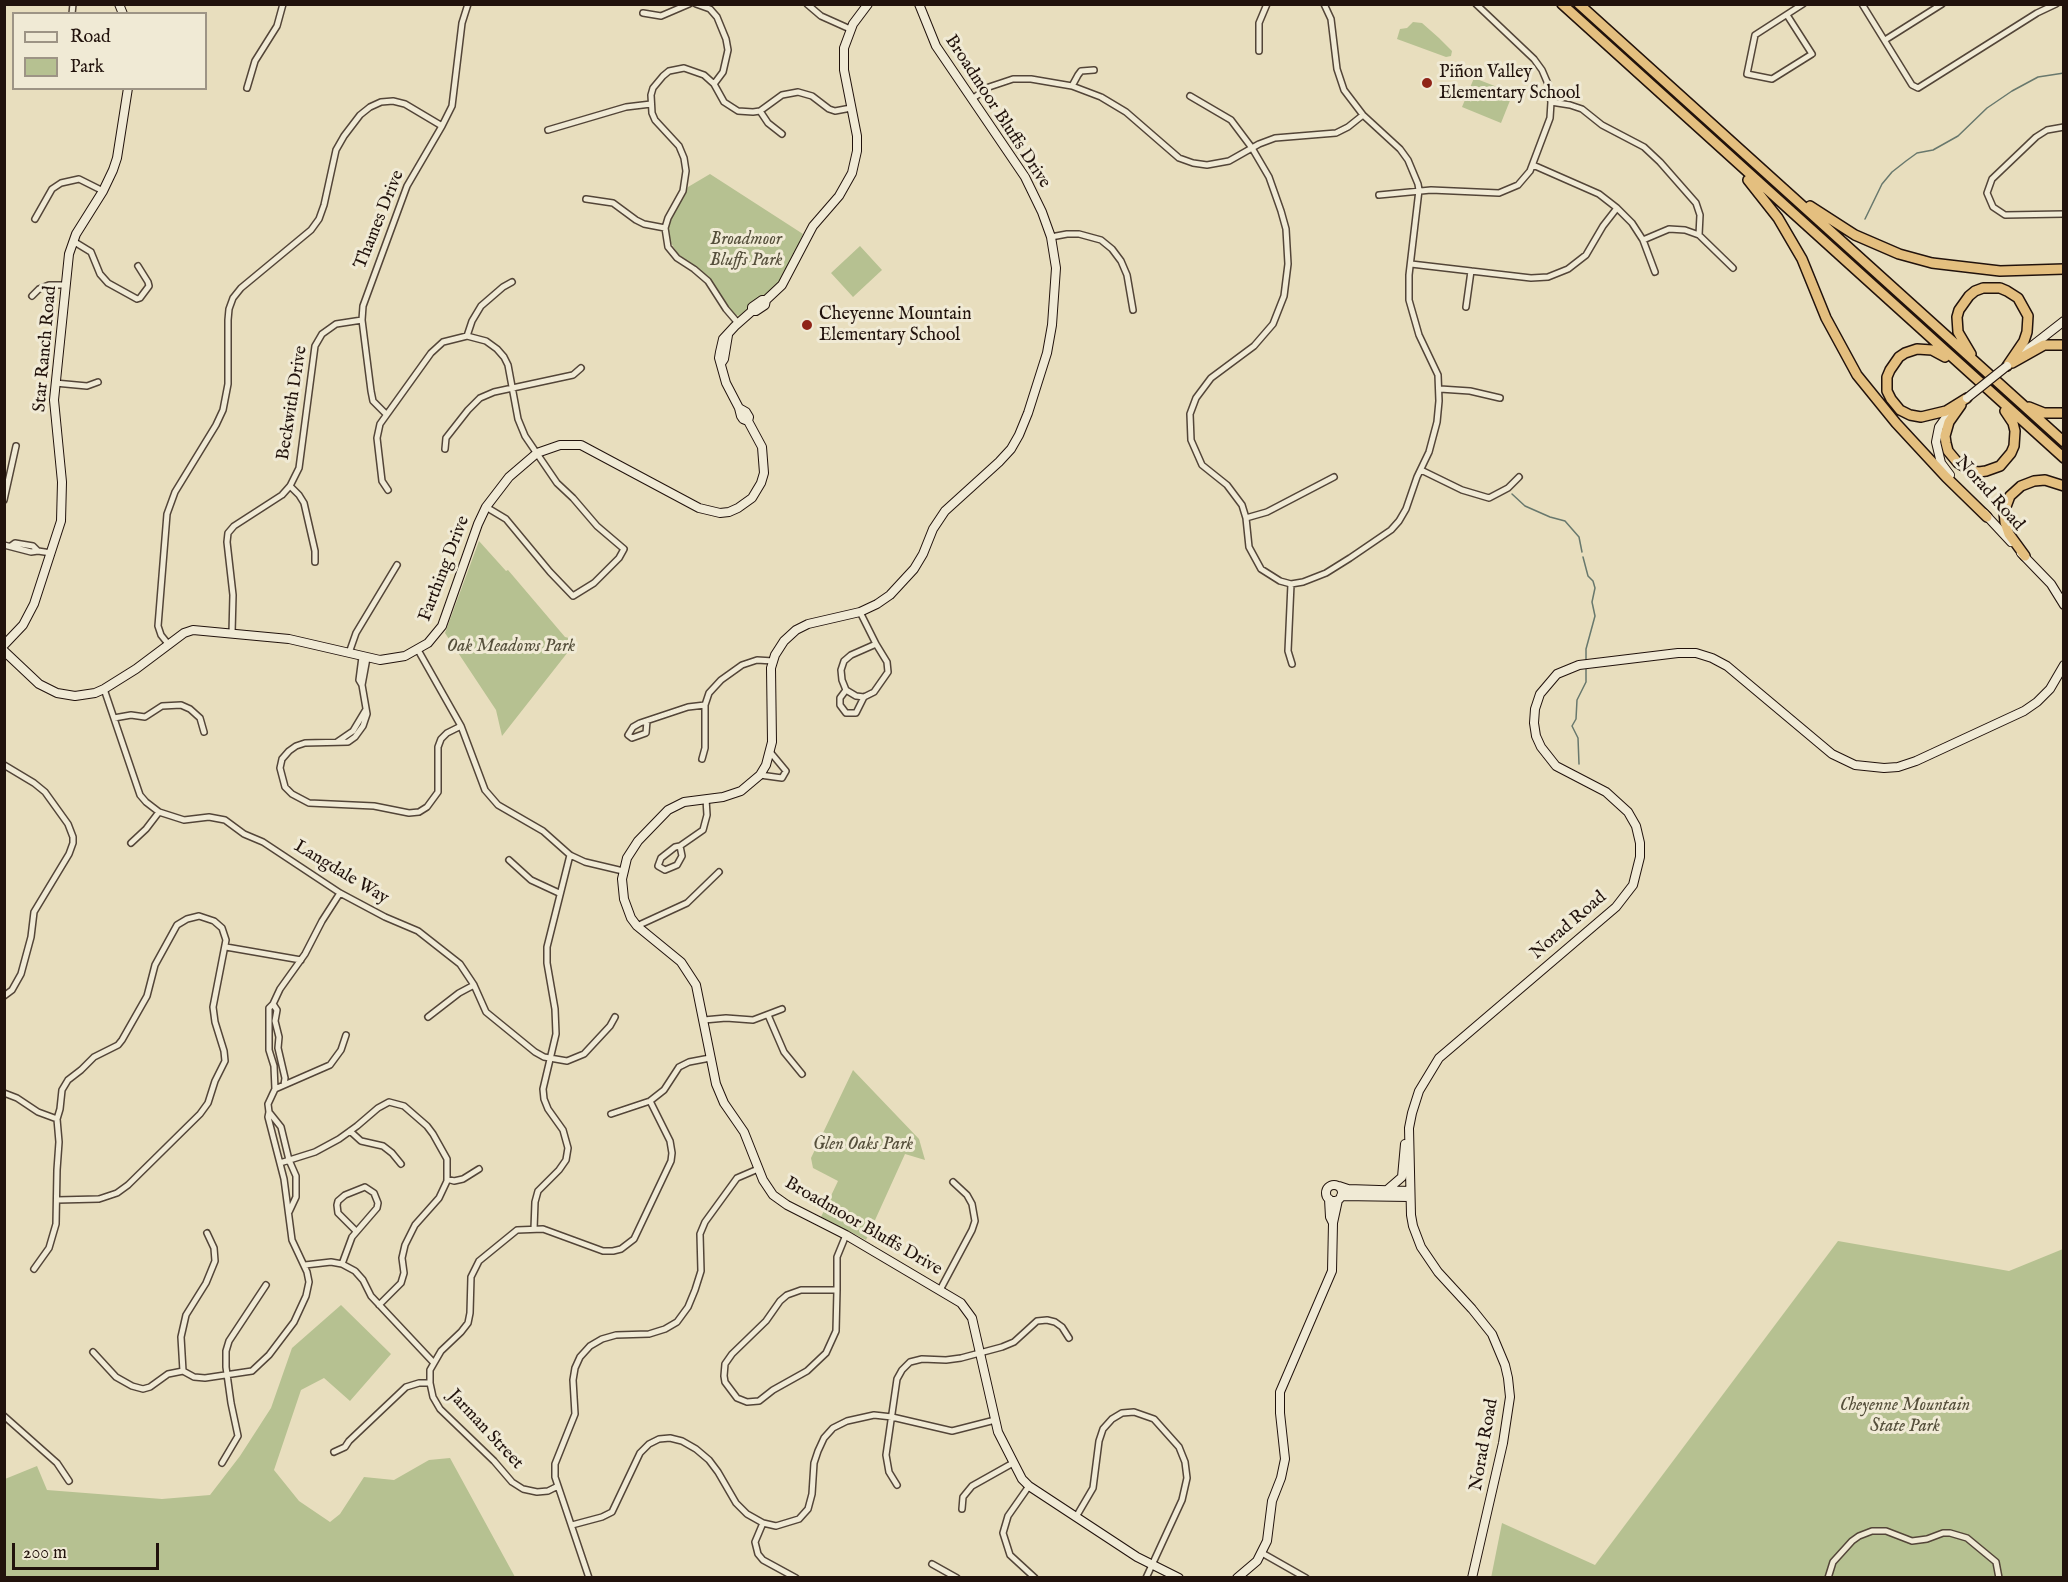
<!DOCTYPE html>
<html>
<head>
<meta charset="utf-8">
<style>
	body { margin:0 }
	#map { position:relative; width:2068px; height:1582px; overflow:hidden; background:#e8debe; font-family:"IM FELL English",serif }
	canvas { display:block }
	.frame { position:absolute; inset:0; border:6px solid #21120c; pointer-events:none }
	.legend { position:absolute; left:12px; top:12px; width:195px; height:78px; box-sizing:border-box; background:#f0ead5; border:2px solid #9d9485; margin:0; padding:8px 10px; list-style:none; font-size:18px; color:#21120c }
	.legend li { display:flex; align-items:center; gap:12px; height:30px }
	.legend b { width:30px; border:2px solid #9d9485 }
	.scale { position:absolute; left:12px; top:1543px; width:147px; height:27px; box-sizing:border-box; border:3px solid #21120c; border-top:0; padding-left:8px; font-size:18px; line-height:21px; white-space:nowrap; color:#21120c; -webkit-text-stroke:4px #f0ead5; paint-order:stroke }
</style>
</head>
<body>
<div id="map">
<canvas width="2068" height="1582"></canvas>
<div class="frame"></div>
<ul class="legend">
<li><b style="height:8px;background:#f0ead5"></b>Road</li>
<li><b style="height:16px;background:#b6c191"></b>Park</li>
</ul>
<div class="scale">200 m</div>
</div>
<script>
const ctx = document.querySelector('canvas').getContext('2d');
ctx.lineJoin = 'round';
function fillPath(path, color) { ctx.fillStyle = color; ctx.fill(path, 'evenodd'); }
const poly = rows => new Path2D(rows.map(r => 'M' + r).join(''));
function trace(path, color, width, dash) { ctx.strokeStyle = color; ctx.lineWidth = width; ctx.lineCap = dash ? 'butt' : 'round'; ctx.setLineDash(dash || []); ctx.stroke(path); }
function drawText(font, color, halo, rows, align = 'center') {
  ctx.font = font + ' "IM FELL English",serif'; ctx.lineWidth = 6; ctx.setLineDash([]); ctx.textBaseline = 'middle'; ctx.strokeStyle = halo; ctx.fillStyle = color; for (const [text, x, y, turn = 0] of rows) {
    ctx.save(); ctx.translate(x, y); ctx.rotate((+turn || 0) * Math.PI / 180); ctx.textAlign = isNaN(turn) ? turn : align; if (halo) ctx.strokeText(text, 0, 0); ctx.fillText(text, 0, 0); ctx.restore();
  }
}
fillPath(poly([
	[1413,22,1422,23,1439,38,1452,51,1451,56,1446,57,1397,39,1400,29,1407,28],
	[1474,78,1513,93,1501,123,1462,107],
	[710,174,803,234,786,272,777,285,739,316,736,315,728,307,708,276,678,254,669,240,669,224,688,187],
	[860,246,882,270,853,297,831,273],
	[479,541,506,571,508,570,565,637,573,639,575,643,502,736,496,710,445,633],
	[853,1070,919,1139,925,1160,905,1154,866,1240,821,1217,838,1181,813,1168,811,1158],
	[1838,1241,2009,1271,2063,1249,2063,1577,1491,1578,1502,1523,1595,1565],
	[341,1305,391,1354,350,1401,324,1378,301,1390,274,1470,299,1501,330,1522,340,1514,364,1477,394,1480,429,1460,450,1458,515,1577,5,1577,5,1479,37,1466,47,1490,162,1499,210,1495,240,1456,271,1408,292,1348]
]), '#b6c191');
trace(poly([
	[1865,219,1882,184,1892,172,1906,161,1917,153,1933,150,1958,136,1987,108,2012,91,2038,77,2064,73],
	[1512,494,1525,506,1550,517,1565,521,1579,537,1582,552],
	[1583,557,1588,576,1593,581,1595,588,1592,602,1595,616,1586,649,1586,662],
	[1579,764,1578,738,1572,726,1576,719,1577,700,1586,682,1586,667]
]), '#68786d', 1.5);
const street = poly([
	[696,4,710,9,717,17,726,39,728,50,723,72,714,84],
	[807,4,821,16,850,29],
	[1862,4,1912,85,1918,88,2037,13,2056,4],
	[643,13,661,16,689,4],
	[72,14,73,4],
	[1787,15,1812,54,1772,79,1747,74,1755,35,1803,4],
	[1885,40,1942,4],
	[1259,51,1259,23,1267,4],
	[1072,86,1078,75,1081,71,1094,70],
	[247,88,255,61,277,26,283,4],
	[1190,96,1231,120,1252,148,1269,177,1281,211,1286,229,1288,264,1284,296,1273,324,1254,346,1211,378,1196,398,1190,414,1191,440,1202,465,1227,485,1242,505,1246,518,1249,547,1261,569,1280,581,1291,584,1303,582,1326,573,1350,558,1391,530,1399,521,1406,509,1417,477,1429,452,1437,422,1439,401,1438,375,1419,335,1409,300,1409,275,1419,190,1418,184,1408,160,1400,149,1363,115,1344,90,1337,69,1331,19,1324,4],
	[972,99,989,87,1013,79,1031,79,1072,86,1101,97,1126,112,1179,158,1193,163,1207,165,1229,161,1259,144,1275,138,1336,133,1348,127,1363,115],
	[1551,102,1570,105,1582,109,1602,125,1644,147,1660,162,1696,203,1700,215,1699,235,1685,230,1669,229,1643,240],
	[760,111,768,123,782,134],
	[2064,127,2047,130,2036,137,1992,179,1987,193,1993,207,2005,215,2064,214],
	[548,130,626,107,651,104],
	[1533,165,1599,194,1617,208,1632,223,1643,240,1655,272],
	[1379,195,1431,190,1499,193,1518,185,1530,171,1550,118,1551,102,1548,84,1542,70,1534,59,1476,4],
	[586,199,613,203,636,220,644,224,665,228],
	[35,219,52,189,61,183,79,179,103,191],
	[1699,235,1733,268],
	[1051,237,1067,234,1079,234,1101,240,1112,249,1121,261,1127,275,1133,310],
	[73,241,91,252,100,274,108,283,137,299,140,298,149,286,148,282,138,266],
	[1411,264,1531,278,1548,277,1568,269,1586,255,1603,226,1617,208],
	[32,296,39,289,49,285,66,285],
	[1466,307,1471,271],
	[738,323,726,309,708,281,694,269,677,258,668,247,665,228,668,218,683,191,686,171,684,158,679,146,655,120,652,113,651,95,653,88,663,76,669,71,684,68,704,75,714,84,724,102,738,111,753,112,760,111,782,95,798,92,812,96,829,109,835,111,851,108],
	[467,336,472,321,481,306,503,287,512,282],
	[55,383,87,386,98,382],
	[1440,389,1470,391,1500,398],
	[386,414,373,401,371,391,362,320,363,306,407,186,442,126,452,106,462,23,468,4],
	[445,449,446,438,468,410,480,398,494,392,573,375,581,368],
	[1421,470,1462,490,1489,498,1508,488,1519,477],
	[290,486,299,495,304,503,315,551,315,562],
	[388,490,382,481,377,438,380,424,431,353,443,342,467,336,486,341,497,349,504,357,508,365,518,419,525,436,557,483,573,498,597,526,624,549,619,558,594,583,573,596,550,572,506,519,486,507],
	[4,500,16,446],
	[1246,518,1267,512,1334,477],
	[4,545,31,552,38,551,51,553],
	[11,546,15,543,33,546,38,551],
	[1291,584,1288,651,1292,664],
	[860,612,876,644],
	[232,633,233,595,227,542,228,533,234,526,282,495,290,486,299,468,315,346,322,334,336,324,362,320],
	[876,644,887,662,888,672,874,692,864,697,856,696,846,690,842,680,841,670,844,661,851,655,876,644],
	[169,645,161,635,158,626,167,514,175,492,216,425,223,410,228,384,228,320,229,309,233,298,241,288,311,230,319,219,324,205,336,150,344,136,360,115,370,107,381,102,393,101,405,104,442,126],
	[418,650,461,726,485,790,498,805,543,831,570,855,585,862,623,871],
	[349,653,356,633,397,565],
	[362,657,359,680,362,685,367,714,363,726,355,737,348,742,305,743,296,746,289,751,282,759,280,768,285,787,292,794,309,803,374,806,409,813,419,812,427,807,438,792,438,747,441,739,447,733,461,726],
	[362,685,367,658],
	[104,689,140,795,146,802,159,812,184,820,209,817,225,820,244,834,263,842,340,893,385,917,418,931,460,964,474,985,486,1012,535,1052,544,1057,567,1061,584,1054,610,1026,615,1017],
	[846,690,840,698,840,705,846,713,856,713,864,697],
	[114,718,131,715,145,717,162,706,181,705,190,709,200,718,204,732],
	[647,721,646,733,632,738,628,735,633,727,640,723,688,707,705,705],
	[337,742,353,731,365,711],
	[702,759,705,748,705,705,709,693,721,680,742,665,757,660,773,661],
	[4,765,34,783,45,792,68,824,73,837,73,843,69,854,34,912,31,937,21,974,12,990,4,996],
	[760,775,782,778,786,771,771,753],
	[131,843,146,829,159,812],
	[680,846,682,856,677,865,665,870,658,866,661,858,675,847,680,846],
	[680,846,703,830,707,815,706,799],
	[509,860,531,880,559,893],
	[637,926,687,903,719,872],
	[226,947,301,960],
	[273,1004,277,1010,275,1021,279,1037,278,1048,285,1078,284,1085],
	[768,1015,784,1052,802,1074],
	[428,1017,459,993,474,985],
	[704,1020,726,1018,753,1020,782,1009],
	[275,1089,274,1066,269,1050,269,1008,273,1004,280,989,305,954,322,921,340,893],
	[4,1093,17,1098,38,1112,57,1119],
	[269,1112,281,1127,289,1160,296,1176,296,1197,289,1212],
	[611,1114,650,1101,664,1090,679,1067,689,1062,710,1058],
	[350,1131,361,1141,383,1146,392,1153,401,1164],
	[280,1163,315,1152,339,1139,357,1126,378,1108,389,1102,404,1106,427,1126,433,1134,447,1159,447,1181,439,1198,415,1225,405,1245,402,1258,404,1273,401,1283,379,1305],
	[447,1179,454,1181,463,1179,479,1169],
	[534,1229,535,1202,538,1191,559,1170,566,1160,568,1148,563,1130,548,1109,544,1099,543,1089,556,1034,555,1009,547,963,547,947,570,855],
	[207,1233,214,1248,215,1261,206,1283,186,1315,181,1337,183,1371,194,1377,205,1378,252,1371,269,1355,294,1322,306,1296,309,1282,307,1272,292,1240,284,1179,268,1117,269,1112,268,1104,275,1089,330,1065,341,1050,346,1035],
	[342,1264,352,1237,377,1208,378,1203,374,1193,365,1187,345,1195,338,1201,337,1205,338,1213,356,1231],
	[305,1265,331,1262,342,1264,355,1271,363,1280,371,1296,433,1362],
	[34,1269,49,1248,56,1224,57,1170,59,1142,57,1119,60,1109,62,1090,68,1080,81,1070,94,1057,118,1045,122,1040,147,996,155,965,177,925,187,919,199,916,214,921,222,928,226,940,213,1007,215,1022,224,1051,225,1061,215,1081,208,1103,200,1114,128,1185,117,1193,99,1199,57,1200],
	[837,1290,801,1290,787,1295,780,1301,766,1321,732,1354,725,1364,724,1376,725,1382,737,1398,747,1402,759,1401,773,1390,807,1371,826,1353,836,1331,837,1290,837,1257,846,1235],
	[940,1290,972,1230,975,1221,972,1204,967,1195,953,1182],
	[93,1352,116,1377,132,1386,143,1389,150,1387,168,1374,183,1371],
	[4,1416,57,1463,69,1481],
	[334,1452,345,1447,349,1441,406,1387,419,1383,430,1383],
	[222,1463,238,1436,231,1403,226,1367,226,1351,229,1341,266,1285],
	[897,1485,889,1472,886,1455,897,1379,902,1370,910,1362,922,1359,946,1360,961,1358,1002,1347,1014,1342,1037,1321,1047,1320,1055,1322,1062,1327,1069,1338],
	[558,1486,548,1491,537,1492,523,1489,512,1482,494,1461,440,1409,433,1397,430,1383,430,1370,441,1351,461,1332,468,1323,470,1313,471,1277,479,1261,517,1230,543,1229,603,1251,613,1251,621,1249,634,1239,671,1161,672,1153,670,1141,650,1101],
	[1029,1486,1008,1516,1003,1533,1010,1555,1035,1578],
	[962,1509,963,1497,972,1486,1013,1463],
	[1076,1517,1093,1488,1099,1441,1103,1429,1112,1419,1122,1413,1134,1412,1154,1419,1179,1447,1185,1462,1187,1478,1182,1500,1146,1578],
	[763,1523,755,1542,758,1554,763,1560,796,1578],
	[572,1525,602,1517,612,1512,640,1453,649,1444,659,1439,670,1438,682,1441,696,1449,709,1460,718,1472,736,1503,747,1514,763,1523,776,1526,799,1519,808,1509,812,1494,814,1463,818,1451,824,1438,833,1428,847,1421,874,1415,892,1417,952,1431,995,1420],
	[1262,1553,1306,1578],
	[932,1564,957,1578],
	[589,1578,555,1477,555,1464,575,1414,573,1380,575,1368,580,1357,590,1346,602,1339,616,1335,649,1334,665,1329,677,1322,688,1307,695,1290,701,1271,700,1234,705,1222,737,1178,758,1169],
	[1828,1578,1833,1562,1852,1541,1859,1536,1872,1531,1886,1531,1912,1541,1927,1539,1943,1533,1950,1533,1967,1538,1996,1562,1999,1578]
]);
const secondary = poly([
	[119,4,123,14],
	[919,4,936,46,1025,177,1042,212,1051,237,1056,268,1052,325,1047,353,1028,413,1019,435,1011,449,999,462,945,511,933,529,923,554,914,569,890,595,877,604,860,612,808,624,796,630,784,641,775,655,771,668,772,742,766,765,760,775,741,791,723,797,684,802,668,810,638,841,627,858,622,879,624,899,631,918,637,926,681,962,696,985,716,1084,724,1103,744,1132,763,1180,773,1195,787,1205,846,1235,961,1303,972,1318,998,1432,1022,1479,1029,1486,1137,1557,1179,1578],
	[752,311,756,311,765,305,766,300,782,285,813,226,839,196,852,173,857,151,857,136,844,70,844,48,853,24,868,4],
	[2023,353,2064,321],
	[722,362,724,359,728,335],
	[748,421,743,419,741,416,739,408,726,383,719,358,720,352,723,339,735,326,752,311,752,307,762,300,766,300],
	[1950,475,1941,463,1936,442,1939,427,1952,409],
	[1984,513,2011,542],
	[2021,553,2051,584,2064,605],
	[4,645,23,625,34,604,61,521,62,482,54,400,69,254,76,234,103,191,113,170,117,158,128,88],
	[4,651,39,684,57,693,75,696,95,693,104,689,136,669,184,633,193,630,289,639,380,660,405,656,428,643,442,626,478,524,486,507,509,477,537,453,560,445,581,445,699,508,720,513,729,512,738,508,752,498,761,483,764,473,762,447,748,421,749,417,746,412,739,408],
	'1326 1193a8 8 0 1 1 16 0a8 8 0 1 1-16 0Z',
	[1339,1186,1348,1189,1410,1191],
	[1387,1190,1402,1177,1405,1144],
	[1341,1196,1410,1197],
	[1333,1223,1338,1200],
	[1237,1578,1257,1561,1267,1541,1272,1501,1281,1478,1285,1459,1280,1413,1280,1392,1332,1271,1333,1223,1330,1217,1329,1199],
	[1472,1578,1503,1443,1510,1397,1508,1378,1505,1365,1492,1334,1472,1309,1438,1272,1421,1247,1413,1226,1411,1215,1409,1128,1412,1113,1419,1091,1439,1058,1616,907,1633,885,1640,857,1640,843,1636,826,1628,812,1606,792,1556,766,1541,747,1536,736,1534,723,1535,709,1540,694,1557,674,1579,665,1678,653,1696,653,1712,658,1727,666,1832,754,1855,765,1884,768,1898,767,1916,761,2024,711,2037,702,2050,689,2064,665]
]);
const highway = poly([
	[1562,4,2064,458],
	[1579,4,2064,442],
	[1748,180,1778,218,1802,259,1826,318,1857,375,1896,423,1946,477,1987,517],
	[1810,206,1855,235,1899,254,1932,263,2000,271,2064,269],
	[1971,354,1958,332,1957,317,1959,310,1969,296,1975,291,1983,288,2000,288,2007,291,2018,298,2028,316,2027,332,2024,341,2007,366],
	[1945,357,1932,350,1917,349,1905,353,1899,357,1890,370,1887,377,1887,391,1891,399,1900,410,1910,415,1921,417,1946,411,1967,398],
	[2012,363,2044,345,2064,345],
	[1961,405,1949,422,1945,436,1946,443,1948,451,1958,463,1971,471,1979,472,1986,471,2000,466,2011,453,2014,446,2015,431,2013,423,2005,411],
	[2029,407,2044,413,2064,413],
	[2025,556,2009,534,2005,522,2004,512,2010,496,2021,486,2034,481,2045,480,2064,486]
]);
trace(street, '#534538', 8);
trace(secondary, '#21120c', 10);
trace(highway, '#21120c', 12);
trace(street, '#f0ead5', 5);
trace(secondary, '#f0ead5', 8);
trace(highway, '#e4bf7f', 9);
const secondaryBridge = poly([
	[1967,398,2007,366]
]);
trace(secondaryBridge, '#21120c', 10, []);
trace(secondaryBridge, '#f0ead5', 8);
for (const [x, y, r, color] of [
	[1427,83,6,"#8f2418"],
	[807,325,6,"#8f2418"]
]) { const dot = new Path2D(); dot.arc(x, y, r, 0, 2 * Math.PI); ctx.fillStyle = color; ctx.fill(dot); trace(dot, '#f0ead5', 2); }
drawText('18px', '#21120c', '#f0ead5', [
	["Piñon Valley",1439,73],
	["Elementary School",1439,94],
	["Cheyenne Mountain",819,315],
	["Elementary School",819,336]
], 'left');
drawText('18px', '#21120c', '#f0ead5', [
	["Broadmoor Bluffs Drive",997,112,57],
	["Thames Drive",380,220,-68],
	["Star Ranch Road",46,349,-85],
	["Beckwith Drive",293,403,-81],
	["Norad Road",1989,494,48],
	["Farthing Drive",445,569,-69],
	["Langdale Way",341,873,31],
	["Norad Road",1569,926,-41],
	["Broadmoor Bluffs Drive",863,1227,30],
	["Jarman Street",485,1430,47],
	["Norad Road",1485,1445,-80]
]);
drawText('italic 18px', '#554f3b', '#f0ead5', [
	["Broadmoor",746,240],
	["Bluffs Park",746,261],
	["Oak Meadows Park",511,647],
	["Glen Oaks Park",863,1145],
	["Cheyenne Mountain",1905,1406],
	["State Park",1905,1427]
]);
</script>
</body>
</html>
